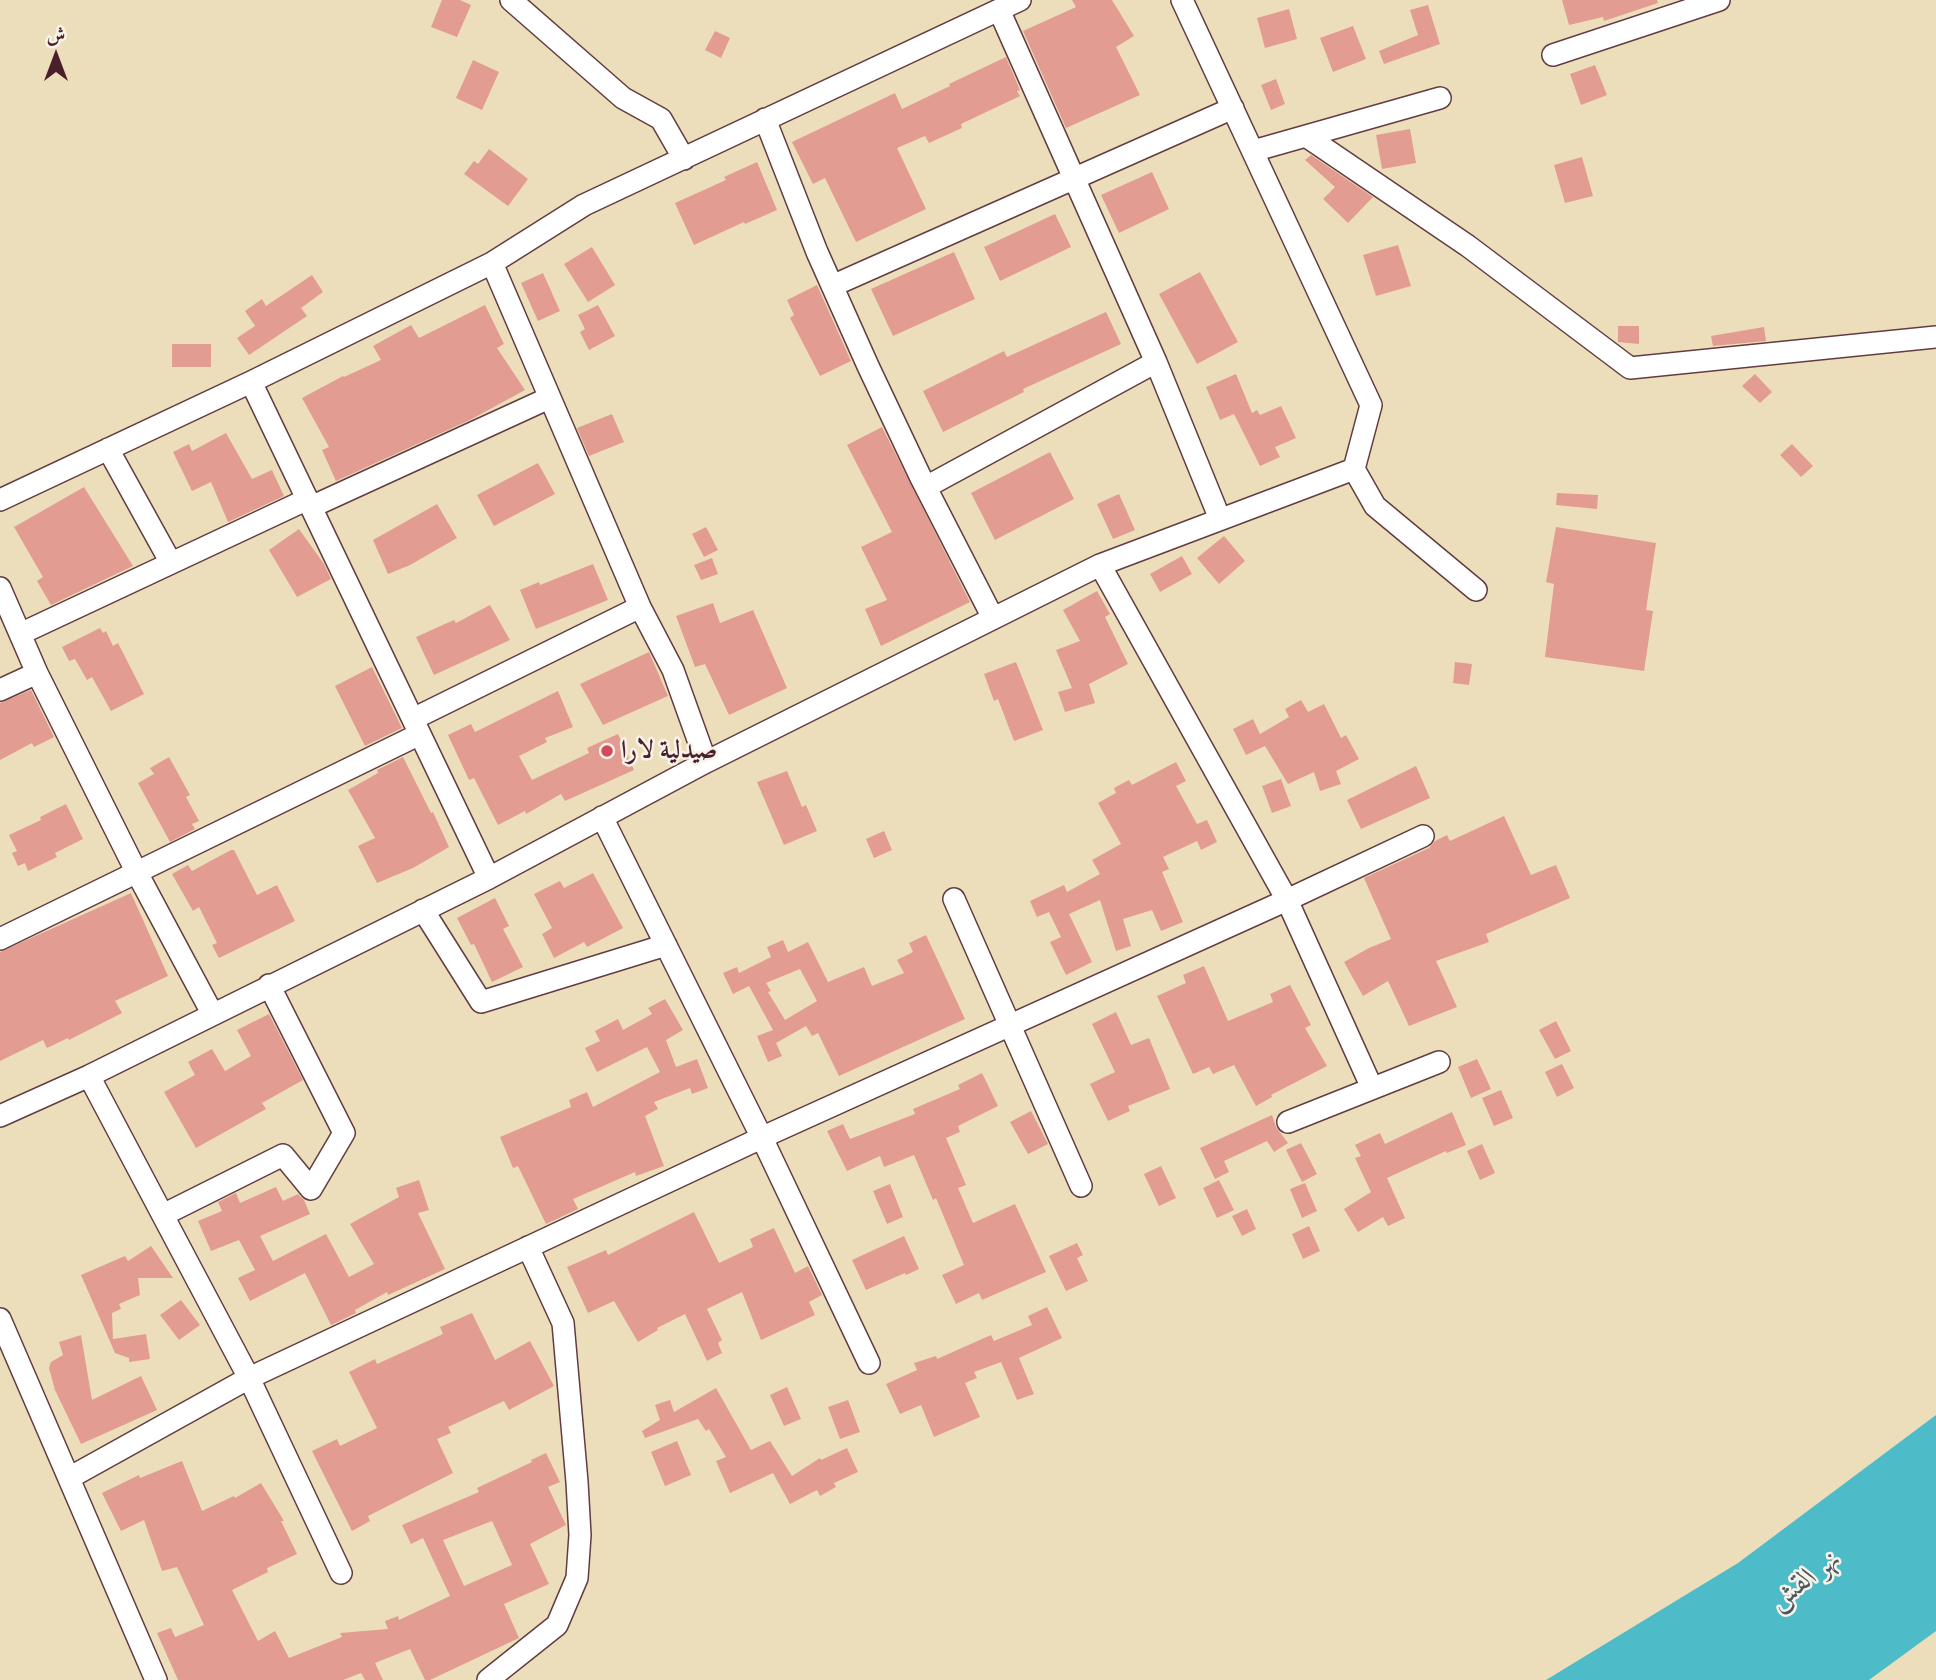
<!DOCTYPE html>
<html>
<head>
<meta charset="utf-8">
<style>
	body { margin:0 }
	#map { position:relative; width:1936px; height:1680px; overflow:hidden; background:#eddebb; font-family:"EB Garamond",Amiri,serif }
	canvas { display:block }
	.north { position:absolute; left:21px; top:21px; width:70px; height:70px; -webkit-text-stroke:5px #f7f3e8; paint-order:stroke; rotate:0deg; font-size:19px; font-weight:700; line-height:28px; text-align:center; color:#4a1f2b }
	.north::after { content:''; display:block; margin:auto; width:24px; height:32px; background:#4a1f2b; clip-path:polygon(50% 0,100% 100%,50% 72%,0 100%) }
</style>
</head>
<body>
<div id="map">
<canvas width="1936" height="1680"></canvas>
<div class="north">ش</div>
</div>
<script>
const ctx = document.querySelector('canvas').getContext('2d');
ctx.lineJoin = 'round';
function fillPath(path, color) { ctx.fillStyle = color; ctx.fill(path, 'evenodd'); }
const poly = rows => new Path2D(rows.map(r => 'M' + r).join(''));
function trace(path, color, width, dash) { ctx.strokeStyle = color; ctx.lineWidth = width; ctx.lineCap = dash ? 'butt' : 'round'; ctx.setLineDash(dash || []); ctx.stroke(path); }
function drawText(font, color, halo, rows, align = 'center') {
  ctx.font = font + ' "EB Garamond",Amiri,serif'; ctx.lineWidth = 5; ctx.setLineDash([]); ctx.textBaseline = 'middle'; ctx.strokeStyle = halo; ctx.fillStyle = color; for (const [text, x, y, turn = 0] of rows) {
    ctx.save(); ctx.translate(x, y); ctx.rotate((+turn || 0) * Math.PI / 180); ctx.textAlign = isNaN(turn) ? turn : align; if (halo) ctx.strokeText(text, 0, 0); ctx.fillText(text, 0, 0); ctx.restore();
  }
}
fillPath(poly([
	[1936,1415,1936,1631,1869,1680,1546,1680,1738,1563]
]), '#4ebbc9');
fillPath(poly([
	[442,0,460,0,471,5,457,37,431,27],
	[1072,0,1112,0,1134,36,1116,47,1140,95,1066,128,1023,31,1076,7],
	[1562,0,1657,0,1658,3,1604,21,1603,17,1569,25],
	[1428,5,1440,44,1384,64,1379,51,1418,35,1410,10],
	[1289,9,1297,39,1265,48,1257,18],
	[1353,26,1366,59,1333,72,1320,38],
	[715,31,730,38,721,58,705,50],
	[1006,57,1020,90,1017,91,1020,96,961,124,962,128,929,143,925,136,897,148,926,209,856,242,825,178,813,184,792,142,895,93,902,109,950,86,949,84],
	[473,60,499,72,482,110,456,98],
	[1595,65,1607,95,1581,105,1570,74],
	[1276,79,1285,104,1271,110,1261,85],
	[1410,129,1416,163,1382,169,1376,135],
	[489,149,528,179,508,206,464,174,474,161,478,164],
	[1311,155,1373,197,1348,223,1323,199,1335,187,1305,160],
	[1582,157,1593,196,1565,203,1554,165],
	[757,162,777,210,745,224,744,222,694,245,675,203,726,180,724,177],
	[1152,172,1169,209,1119,233,1101,195],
	[1055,214,1071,247,1000,281,984,247],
	[1398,245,1411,286,1376,296,1363,255],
	[592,247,615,285,588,302,564,264],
	[954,252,975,299,893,336,871,289],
	[1200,272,1238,342,1197,364,1159,294],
	[543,273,560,311,538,321,521,283],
	[312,275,323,292,301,308,307,316,249,355,237,338,255,326,245,311,262,299,266,306],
	[817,285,851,361,820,376,790,318,794,315,787,300],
	[485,305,504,344,497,348,525,390,470,420,336,481,322,450,329,447,302,398,343,376,344,377,381,360,373,346,411,325,419,338],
	[598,305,615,336,589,350,580,332,585,329,578,315],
	[1106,312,1121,344,1023,389,1024,392,943,432,923,391,1004,351,1007,357],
	[1618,326,1639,326,1639,344,1618,342],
	[1764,327,1766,341,1713,346,1711,336],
	[172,344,211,344,211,367,172,367],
	[1236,374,1252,413,1257,410,1260,415,1281,406,1296,438,1275,447,1280,457,1260,466,1234,414,1220,420,1206,387],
	[1755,374,1772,392,1760,403,1742,386],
	[612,414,624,442,589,456,577,428],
	[882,427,970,602,881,646,865,609,887,600,861,547,892,532,847,445],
	[226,433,252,479,272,470,284,496,228,522,211,482,192,491,173,452,189,444,192,451],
	[1792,444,1813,466,1801,477,1780,455],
	[1050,452,1074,499,995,540,971,493],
	[538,463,555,494,494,526,477,495],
	[84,487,133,566,51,605,37,581,43,577,14,527],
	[1557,493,1598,495,1597,509,1556,505],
	[1119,494,1135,530,1113,539,1097,504],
	[437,504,457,538,410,565,388,574,373,540],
	[706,527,718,550,704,557,692,534],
	[1556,527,1656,543,1646,610,1653,611,1644,671,1545,657,1554,584,1546,582],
	[299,529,324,564,331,579,297,597,269,550],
	[1224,536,1245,561,1219,584,1197,558],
	[1182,556,1192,574,1160,592,1150,574],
	[712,558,718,574,701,580,694,565],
	[593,564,608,600,536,629,520,590,539,582,540,585],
	[1097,591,1110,614,1105,617,1128,664,1089,684,1095,703,1065,712,1058,692,1072,688,1056,650,1080,641,1063,610],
	[713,603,720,623,753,610,787,688,729,715,705,664,695,667,676,616],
	[490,605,510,640,434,675,416,637,454,620,456,623],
	[100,628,103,633,106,631,113,646,118,643,144,694,111,711,92,677,87,680,75,659,69,661,62,647],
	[649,652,668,696,603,725,580,684],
	[1016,662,1043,730,1014,741,998,699,994,701,984,674],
	[1455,662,1472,664,1469,685,1453,683],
	[372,667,402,728,365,746,335,686],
	[31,690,54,737,34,747,32,743,0,760,0,703],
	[558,691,573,727,545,738,547,742,519,756,532,780,589,753,587,748,618,734,634,770,565,801,561,794,526,814,525,811,498,825,474,778,469,780,448,735,471,724,475,732],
	[1301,700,1308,712,1324,704,1341,738,1346,735,1359,759,1336,771,1341,784,1320,791,1314,772,1288,784,1265,746,1246,755,1233,729,1253,719,1260,734,1289,717,1285,709],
	[169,757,190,795,186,797,199,821,192,824,195,829,170,842,138,783,154,774,150,768],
	[403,757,431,813,433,812,449,847,413,868,377,883,358,846,375,838,348,790,378,773,377,770],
	[1176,762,1186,781,1176,786,1197,824,1207,820,1217,842,1201,850,1197,841,1163,857,1169,869,1162,872,1183,922,1161,931,1152,910,1123,919,1131,946,1116,951,1100,900,1069,914,1092,962,1066,975,1050,942,1061,937,1049,912,1037,917,1030,901,1064,885,1067,892,1100,874,1092,860,1121,844,1098,803,1116,793,1114,788,1129,780,1132,785],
	[1416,766,1430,798,1361,829,1347,800],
	[787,771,802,807,806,805,817,831,784,845,757,782],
	[1281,779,1291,806,1272,813,1262,786],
	[66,804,83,839,55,853,57,857,28,871,25,863,18,866,12,853,17,851,9,835,41,820,40,817],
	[1504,816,1531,875,1556,865,1570,898,1486,934,1489,942,1436,961,1457,1007,1409,1026,1388,981,1363,996,1344,962,1369,948,1391,939,1364,878,1429,848,1435,841,1447,835,1450,841],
	[884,831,892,850,874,858,866,839],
	[231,850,234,850,257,895,277,885,295,921,219,958,212,945,217,943,199,907,193,911,172,874,188,865,192,871],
	[593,873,623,928,587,947,584,942,554,958,542,934,552,928,534,894,560,881,564,888],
	[131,893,168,976,115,1001,122,1013,69,1040,68,1038,47,1048,43,1040,0,1061,0,952],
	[495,898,509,926,503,929,523,967,492,982,474,944,471,945,457,918],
	[926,935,965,1019,839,1076,818,1033,812,1036,806,1026,776,1043,782,1056,768,1062,757,1036,773,1030,749,986,733,994,723,973,737,967,739,973,771,957,767,947,783,940,788,952,808,942,828,982,864,967,872,986,904,973,897,960,913,952,909,943],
	[800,969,817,1001,785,1020,768,992,771,991,766,983],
	[1204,966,1228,1021,1273,1002,1270,994,1290,985,1311,1025,1305,1028,1327,1066,1271,1095,1272,1097,1256,1106,1234,1065,1213,1074,1209,1067,1193,1074,1157,996,1186,983,1183,975],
	[665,999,683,1030,666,1040,676,1067,697,1059,708,1088,692,1094,690,1088,654,1102,658,1109,645,1116,664,1166,636,1176,635,1172,573,1199,578,1209,546,1224,518,1166,513,1168,500,1137,571,1107,569,1100,587,1092,593,1107,660,1072,647,1047,597,1072,585,1048,600,1041,595,1031,618,1019,623,1030,652,1014,648,1008],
	[1116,1012,1131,1045,1149,1038,1170,1089,1128,1106,1130,1111,1108,1121,1090,1084,1115,1072,1092,1024],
	[269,1014,303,1080,262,1103,266,1109,196,1148,164,1092,195,1075,188,1062,212,1049,225,1071,251,1056,237,1030],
	[1556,1021,1571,1051,1555,1059,1539,1030],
	[1477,1059,1491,1089,1471,1098,1458,1067],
	[1562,1064,1574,1088,1557,1097,1545,1072],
	[982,1073,998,1106,958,1126,960,1132,946,1138,966,1185,958,1188,973,1223,1015,1204,1046,1272,982,1300,979,1293,956,1304,942,1275,964,1265,936,1198,933,1200,914,1155,884,1167,880,1156,847,1171,827,1131,843,1124,850,1139,915,1114,913,1109,960,1089,958,1085],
	[1501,1090,1513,1118,1494,1126,1482,1098],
	[1031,1111,1048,1144,1028,1154,1010,1122],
	[1452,1112,1466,1145,1447,1153,1446,1151,1387,1178,1405,1218,1388,1226,1383,1217,1358,1232,1344,1209,1371,1192,1355,1158,1361,1156,1355,1145,1380,1133,1385,1144],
	[1272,1115,1276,1127,1288,1143,1274,1152,1267,1141,1224,1161,1229,1172,1215,1179,1200,1148],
	[1301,1143,1317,1174,1302,1182,1286,1150],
	[1482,1144,1495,1173,1480,1180,1467,1151],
	[1161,1166,1176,1198,1159,1206,1144,1174],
	[419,1180,429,1210,418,1213,445,1269,388,1295,387,1292,355,1310,356,1313,331,1325,305,1273,250,1301,238,1278,255,1270,239,1240,211,1251,198,1221,222,1211,218,1202,236,1193,240,1203,276,1187,283,1201,298,1194,304,1200,310,1214,260,1236,273,1261,326,1234,349,1277,374,1264,350,1224,399,1197,396,1188],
	[1219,1180,1234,1210,1217,1218,1203,1188],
	[1305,1183,1317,1211,1302,1218,1290,1189],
	[890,1184,903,1217,887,1224,873,1191],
	[1247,1209,1256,1229,1242,1236,1232,1216],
	[694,1212,719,1263,753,1247,750,1239,774,1228,795,1273,808,1266,822,1295,809,1302,815,1315,761,1340,742,1292,707,1309,722,1340,718,1343,722,1353,707,1361,685,1314,657,1328,658,1330,638,1342,614,1301,588,1313,567,1267,606,1250,608,1255],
	[1309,1226,1320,1251,1303,1259,1292,1234],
	[904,1236,919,1269,906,1275,905,1273,866,1290,852,1260],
	[1077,1243,1083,1255,1077,1258,1088,1281,1066,1291,1049,1256],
	[151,1246,173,1278,138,1278,140,1295,119,1304,121,1309,112,1313,113,1339,146,1334,150,1359,129,1362,129,1358,115,1353,81,1275,125,1256,128,1261],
	[181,1300,200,1325,179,1340,160,1315],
	[1047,1307,1062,1338,1019,1358,1034,1394,1017,1400,1001,1362,974,1372,977,1378,965,1383,980,1417,934,1437,921,1405,900,1414,886,1384,917,1370,914,1363,936,1356,937,1359,991,1335,994,1341,1032,1325,1028,1316],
	[472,1313,495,1360,530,1341,554,1386,509,1410,504,1401,448,1427,451,1433,437,1439,453,1473,368,1516,370,1521,352,1531,312,1451,337,1439,340,1446,377,1428,349,1372,375,1359,377,1364,443,1334,440,1327],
	[81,1335,92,1400,141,1376,157,1410,81,1444,55,1390,49,1368,51,1362,63,1355,59,1342],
	[787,1387,801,1419,784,1426,770,1395],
	[716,1388,751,1450,770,1441,792,1476,820,1458,821,1460,847,1448,858,1472,834,1483,836,1487,820,1496,817,1490,790,1504,773,1473,730,1493,716,1461,726,1457,709,1429,706,1431,698,1419,645,1438,642,1431,660,1420,655,1405,670,1400,674,1412],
	[848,1400,860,1432,840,1439,828,1407],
	[677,1441,691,1475,665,1486,651,1452],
	[546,1453,560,1482,548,1487,566,1525,530,1544,549,1584,504,1604,519,1638,430,1680,425,1680,410,1649,375,1663,383,1680,365,1680,361,1673,343,1680,178,1680,157,1633,171,1628,175,1637,204,1625,177,1567,162,1571,144,1520,121,1531,102,1493,139,1475,140,1478,182,1461,202,1511,234,1496,235,1498,261,1483,284,1521,281,1521,297,1554,267,1568,268,1572,232,1590,258,1641,275,1631,289,1658,342,1637,340,1633,388,1629,385,1621,398,1616,399,1620,450,1596,423,1538,411,1544,402,1525,479,1492,477,1488,532,1462,531,1460],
	[492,1521,512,1565,464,1586,443,1540]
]), '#e39c91');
const minor = poly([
	[511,0,623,98,661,119,684,159],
	[999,10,1156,362,1220,519],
	[1553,55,1719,0],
	[765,119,817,252,868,366,921,478,993,618],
	[1306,136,1468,246,1630,368,1936,337],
	[1253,151,1440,98],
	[492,263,640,607,673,670,706,762],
	[832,286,1233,108],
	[251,382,489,878],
	[108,449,171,563],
	[1354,469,1375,506,1476,590],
	[926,487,1156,362],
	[0,500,251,382,492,263,584,205,1020,0],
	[311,507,549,398],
	[1100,565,1287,900,1372,1088],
	[0,588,37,673,136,871,212,1013],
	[20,634,308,499],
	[0,690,37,673],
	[413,719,640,607],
	[602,817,762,1138,869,1363],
	[954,899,1081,1186],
	[423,910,481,1002,666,945],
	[0,939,420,734],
	[89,1076,249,1378,341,1573],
	[0,1116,89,1076,489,878,706,762,1100,565,1354,469,1371,405,1182,0],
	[1288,1122,1439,1062],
	[163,1215,283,1155,311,1189,344,1133,269,985],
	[0,1319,156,1680],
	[69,1478,249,1378,774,1132,1287,900,1423,836],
	[488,1680,557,1625,577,1578,580,1535,577,1482,563,1323,528,1247]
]);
trace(minor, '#623c41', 24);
trace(minor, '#fff', 21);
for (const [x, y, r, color] of [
	[607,751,7,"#d1495b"]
]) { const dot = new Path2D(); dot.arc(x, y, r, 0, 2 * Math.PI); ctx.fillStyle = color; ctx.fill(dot); trace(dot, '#f7f3e8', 2.5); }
drawText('bold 26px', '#4a1f2b', '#f7f3e8', [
	["صيدلية لارا",621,751]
], 'left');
drawText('italic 28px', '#4b5662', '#f7f3e8', [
	["نهر القش",1805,1580,-37]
]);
</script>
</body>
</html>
